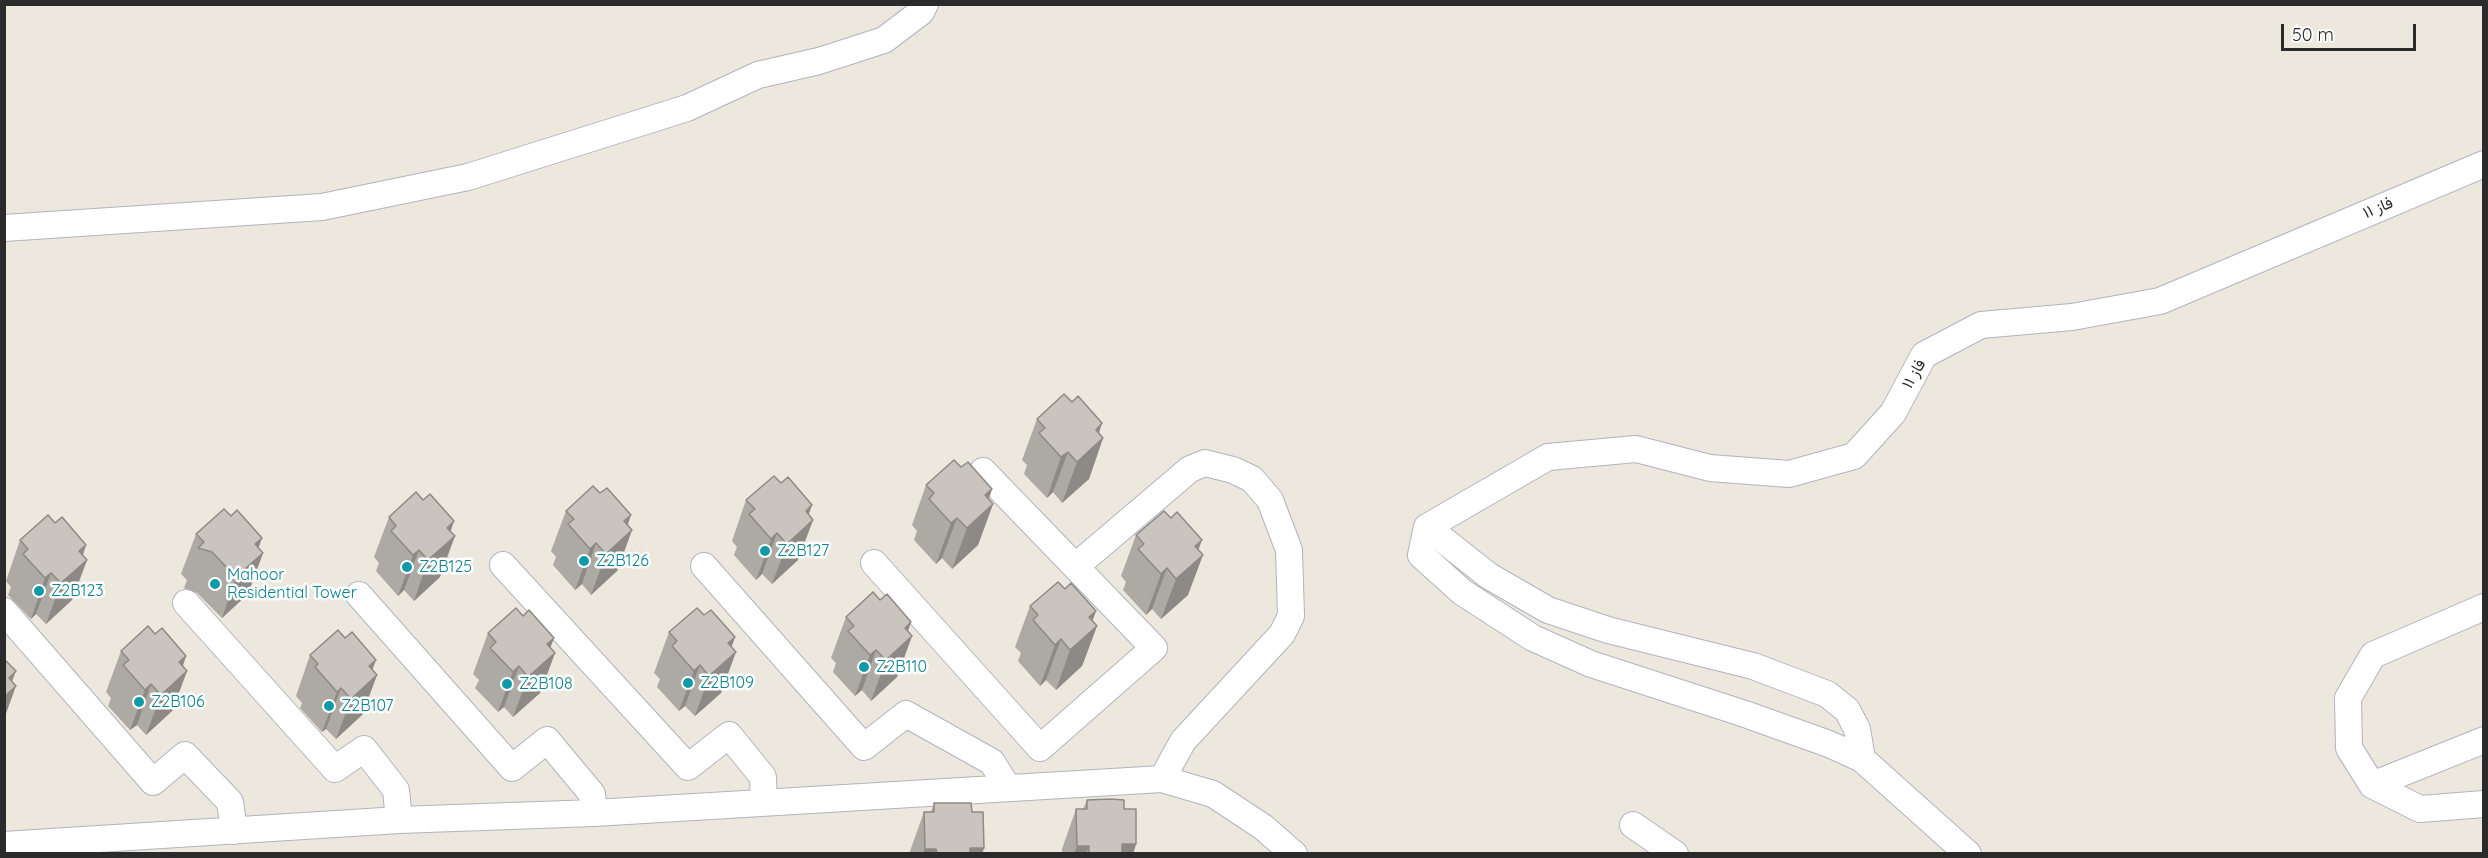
<!DOCTYPE html>
<html>
<head>
<meta charset="utf-8">
<style>
	body { margin:0 }
	#map { position:relative; width:2488px; height:858px; overflow:hidden; background:#ede8de; font-family:Quicksand,sans-serif }
	canvas { display:block }
	.frame { position:absolute; inset:0; border:6px solid #2b2b2b; pointer-events:none }
	.scale { position:absolute; left:2281px; top:24px; width:135px; height:27px; box-sizing:border-box; border:3px solid #2b2b2b; border-top:0; padding-left:8px; font-size:18px; line-height:21px; white-space:nowrap; color:#2b2b2b; -webkit-text-stroke:4px #fff; paint-order:stroke }
</style>
</head>
<body>
<div id="map">
<canvas width="2488" height="858"></canvas>
<div class="frame"></div>
<div class="scale">50 m</div>
</div>
<script>
const ctx = document.querySelector('canvas').getContext('2d');
ctx.lineJoin = 'round';
const poly = rows => new Path2D(rows.map(r => 'M' + r).join(''));
function trace(path, color, width, dash) { ctx.strokeStyle = color; ctx.lineWidth = width; ctx.lineCap = dash ? 'butt' : 'round'; ctx.setLineDash(dash || []); ctx.stroke(path); }
function fillPath(path, color) { ctx.fillStyle = color; ctx.fill(path, 'evenodd'); }
function drawText(font, color, halo, rows, align = 'center') {
  ctx.font = font + ' Quicksand,Vazirmatn,sans-serif'; ctx.lineWidth = 5; ctx.setLineDash([]); ctx.textBaseline = 'middle'; ctx.strokeStyle = halo; ctx.fillStyle = color; for (const [text, x, y, turn = 0] of rows) {
    ctx.save(); ctx.translate(x, y); ctx.rotate((+turn || 0) * Math.PI / 180); ctx.textAlign = isNaN(turn) ? turn : align; if (halo) ctx.strokeText(text, 0, 0); ctx.fillText(text, 0, 0); ctx.restore();
  }
}
const minor = poly([
	[4,228,322,207,468,177,687,108,758,75,819,61,884,40,921,12,925,4],
	[1427,527,1489,576,1548,610,1608,630,1753,666,1827,694,1847,710,1857,729,1862,759],
	[874,563,1040,748,1154,648,983,471],
	[503,565,688,767,729,735,763,777,764,803],
	[704,566,864,747,906,714,992,762,1008,788],
	[1076,566,1190,469,1205,463,1233,470,1252,479,1270,500,1289,550,1291,616,1282,634,1183,741,1162,779],
	[359,595,512,768,547,740,592,794,594,813],
	[186,603,335,769,364,749,396,790,399,820],
	[2484,607,2373,655,2348,698,2349,748,2372,785,2420,809,2484,804],
	[4,611,153,782,185,755,230,802,234,831],
	[2372,785,2484,740],
	[1633,825,1675,854],
	[4,845,399,820,594,813,1162,779,1213,794,1263,827,1294,854],
	[1968,854,1862,759,1829,744,1745,714,1591,664,1533,638,1462,592,1421,555,1427,527,1548,457,1636,449,1710,468,1789,474,1854,456,1893,413,1924,355,1981,325,2072,317,2160,301,2484,164]
]);
trace(minor, '#b1b3bf', 28);
trace(minor, '#fff', 26);
fillPath(poly([
	[1037,419,1102,423,1099,433,1103,438,1089,479,1062,503,1053,492,1047,498,1024,474,1027,465,1022,460],
	[926,485,992,489,989,499,993,504,978,545,952,569,942,558,936,564,914,540,917,531,912,525],
	[746,500,809,515,813,520,798,560,772,584,762,574,756,580,734,555,737,547,732,541],
	[566,511,628,525,632,530,617,571,591,595,582,584,575,590,553,565,556,557,551,551],
	[231,516,262,538,258,548,263,553,248,594,222,618,197,593,184,588,187,580,181,574,196,534],
	[389,517,450,531,440,577,414,601,404,590,398,596,376,571,379,563,374,557],
	[55,523,86,545,83,555,87,560,72,600,46,624,36,614,31,619,8,595,11,587,6,581,20,540],
	[1136,535,1198,550,1188,595,1161,619,1152,609,1146,615,1123,590,1126,582,1121,576],
	[1065,589,1096,611,1092,621,1097,626,1082,666,1056,690,1046,680,1040,686,1018,661,1021,653,1015,647,1030,606],
	[880,600,911,622,908,631,912,636,897,677,871,701,862,690,855,696,833,672,836,663,831,658,846,617],
	[704,615,735,637,731,647,721,693,695,716,685,706,679,711,657,687,660,679,654,673,669,632],
	[523,616,554,638,550,648,555,653,540,693,513,717,504,707,498,712,475,688,479,680,473,674,488,633],
	[155,634,186,656,183,666,187,671,172,711,146,735,137,725,130,730,108,706,111,698,106,692,121,651],
	[310,655,372,670,377,675,362,715,336,739,326,729,322,732,300,708,302,703,296,696],
	[1087,800,1124,809,1136,844,1133,854,1062,854,1062,849,1076,809,1083,809],
	[934,803,972,812,984,848,982,854,909,854,924,812,931,812]
]), '#ada9a3');
fillPath(poly([
	[1102,423,1094,447,1103,438,1089,479,1062,503,1077,462,1096,430],
	[1068,452,1053,492,1047,498,1061,457],
	[992,489,984,512,993,504,978,545,952,569,967,528,985,495],
	[812,505,804,528,813,520,798,560,772,584,787,544,806,511],
	[631,515,623,539,632,530,617,571,591,595,606,554,624,521],
	[957,518,942,558,936,564,951,523],
	[454,521,446,545,455,536,440,577,414,601,428,560,447,528],
	[777,533,762,574,756,580,771,539],
	[262,538,254,561,263,553,248,594,222,618,236,577,255,544],
	[1202,540,1193,564,1203,555,1188,595,1161,619,1176,579,1195,546],
	[596,543,582,584,575,590,590,549],
	[86,545,78,568,87,560,72,600,46,624,61,583,79,551],
	[419,550,404,590,398,596,413,555],
	[1167,568,1152,609,1146,615,1161,574],
	[51,573,36,614,31,619,45,578],
	[1096,611,1087,635,1097,626,1082,666,1056,690,1070,650,1089,617],
	[911,622,903,645,912,636,897,677,871,701,886,660,905,628],
	[735,637,727,660,736,652,721,693,695,716,709,676,728,643],
	[554,638,545,661,555,653,540,693,513,717,528,677,547,644],
	[1061,639,1046,680,1040,686,1055,645],
	[876,650,862,690,855,696,870,655],
	[186,656,178,679,187,671,172,711,146,735,161,695,179,662],
	[376,660,367,684,377,675,362,715,336,739,351,699,369,666],
	[700,665,685,706,679,711,694,671],
	[519,666,504,707,498,712,513,672],
	[16,671,7,694,16,686,4,719,4,689,9,678],
	[151,684,137,725,130,730,145,690],
	[341,688,326,729,322,732,337,692],
	[1122,844,1136,844,1133,854,1095,854],
	[1077,846,1089,846,1086,854,1074,854],
	[970,848,984,848,982,854,968,854],
	[925,849,936,849,935,854,923,854]
]), '#8d8984');
const building = poly([
	[1064,394,1072,402,1078,396,1102,423,1096,430,1103,438,1077,462,1068,452,1061,457,1039,433,1045,428,1037,419,1064,394],
	[954,460,961,467,968,462,992,489,985,495,993,504,967,528,957,518,951,523,929,499,934,493,926,485,954,460],
	[774,476,781,483,788,477,812,505,806,511,813,520,787,544,777,533,771,539,749,514,755,509,746,500,774,476],
	[593,486,600,493,607,488,631,515,624,521,632,530,606,554,596,543,590,549,568,524,574,519,566,511,593,486],
	[416,492,423,500,430,494,454,521,447,528,455,536,428,560,419,550,413,555,391,531,396,526,389,517,416,492],
	[224,509,231,516,237,510,262,538,255,544,263,553,236,577,212,552,198,548,204,542,196,534,224,509],
	[1164,511,1171,518,1177,512,1202,540,1195,546,1203,555,1176,579,1167,568,1161,574,1138,549,1144,544,1136,535,1164,511],
	[48,515,55,523,62,517,86,545,79,551,87,560,61,583,51,573,45,578,23,554,28,549,20,540,48,515],
	[1058,582,1065,589,1071,583,1096,611,1089,617,1097,626,1070,650,1061,639,1055,645,1033,620,1038,615,1030,606,1058,582],
	[873,592,880,600,887,594,911,622,905,628,912,636,886,660,876,650,870,655,848,631,854,626,846,617,873,592],
	[516,608,523,616,529,610,554,638,547,644,555,653,528,677,519,666,513,672,490,648,496,642,488,633,516,608],
	[697,608,704,615,711,610,735,637,728,643,736,652,709,676,700,665,694,671,672,646,677,641,669,632,697,608],
	[148,626,155,634,162,628,186,656,179,662,187,671,161,695,151,684,145,690,123,665,129,660,121,651,148,626],
	[338,630,345,638,352,632,376,660,369,666,377,675,351,699,341,688,337,692,315,667,318,664,310,655,338,630],
	[4,659,16,671,9,678,16,686,4,697,4,659],
	[1111,799,1124,800,1124,809,1136,809,1136,844,1122,844,1122,853,1089,854,1089,846,1077,846,1076,809,1087,809,1087,800,1111,799],
	[934,803,971,803,972,812,983,812,984,848,970,848,970,854,937,854,936,849,925,849,924,812,934,812,934,803]
]);
fillPath(building, '#c9c4bd');
trace(building, '#8d8984', 1.5);
for (const [x, y, r, color] of [
	[765,551,6,"#0f9aa8"],
	[584,561,6,"#0f9aa8"],
	[407,567,6,"#0f9aa8"],
	[215,584,6,"#0f9aa8"],
	[39,591,6,"#0f9aa8"],
	[864,667,6,"#0f9aa8"],
	[688,683,6,"#0f9aa8"],
	[507,684,6,"#0f9aa8"],
	[139,702,6,"#0f9aa8"],
	[329,706,6,"#0f9aa8"]
]) { const dot = new Path2D(); dot.arc(x, y, r, 0, 2 * Math.PI); ctx.fillStyle = color; ctx.fill(dot); trace(dot, '#fff', 2); }
drawText('16px', '#2b2b2b', '#fff', [
	["فاز ۱۱",2378,208,-23],
	["فاز ۱۱",1914,374,-60]
]);
drawText('16px', '#0d838f', '#fff', [
	["Z2B127",777,551],
	["Z2B126",596,561],
	["Z2B125",419,567],
	["Mahoor",227,575],
	["Residential Tower",227,593],
	["Z2B123",51,591],
	["Z2B110",876,667],
	["Z2B109",700,683],
	["Z2B108",519,684],
	["Z2B106",151,702],
	["Z2B107",341,706]
], 'left');
</script>
</body>
</html>
